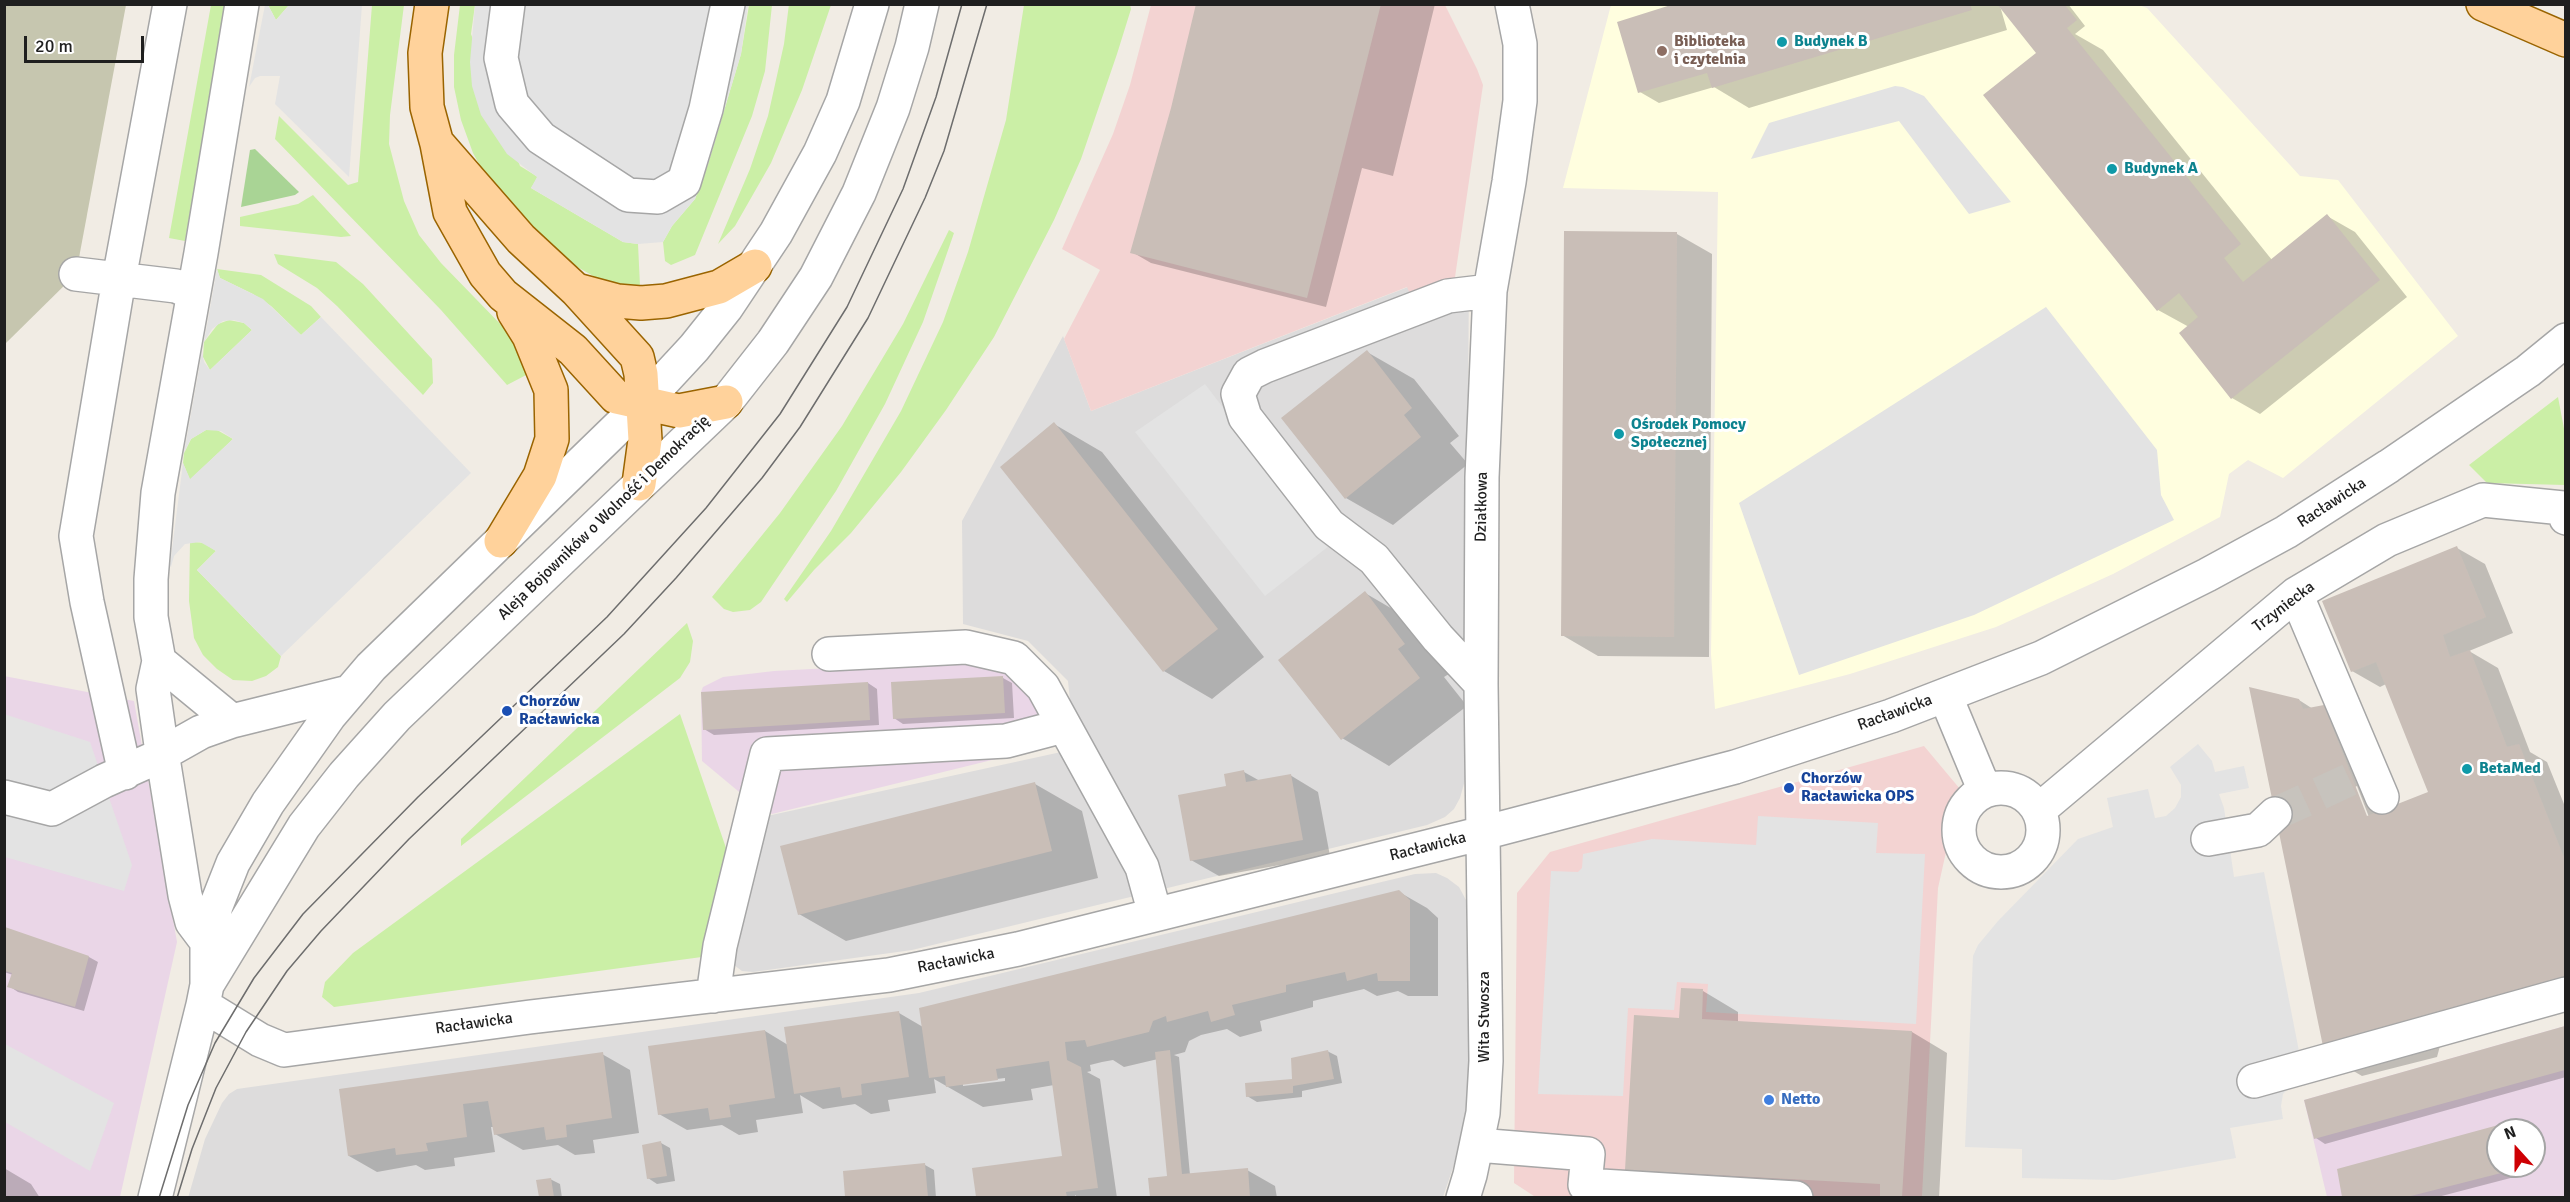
<!DOCTYPE html>
<html>
<head>
<meta charset="utf-8">
<style>
	body { margin:0 }
	#map { position:relative; width:2570px; height:1202px; overflow:hidden; background:#f1ece4; font-family:Signika,sans-serif }
	canvas { display:block }
	.frame { position:absolute; inset:0; border:6px solid #1f1f1f; pointer-events:none }
	.north { position:absolute; left:2486px; top:1118px; width:60px; height:60px; box-sizing:border-box; background:#fff; border:2px solid #a5a5a5; border-radius:50%; rotate:339deg; font-size:16px; font-weight:700; line-height:24px; text-align:center; color:#1f1f1f }
	.north::after { content:''; display:block; margin:auto; width:21px; height:27px; background:#ce0004; clip-path:polygon(50% 0,100% 100%,50% 72%,0 100%) }
	.scale { position:absolute; left:24px; top:36px; width:120px; height:27px; box-sizing:border-box; border:3px solid #1f1f1f; border-top:0; padding-left:8px; font-size:18px; line-height:21px; white-space:nowrap; color:#1f1f1f; -webkit-text-stroke:4px #fff; paint-order:stroke }
</style>
</head>
<body>
<div id="map">
<canvas width="2570" height="1202"></canvas>
<div class="frame"></div>
<div class="north">N</div>
<div class="scale">20 m</div>
</div>
<script>
const ctx = document.querySelector('canvas').getContext('2d');
ctx.lineJoin = 'round';
function fillPath(path, color) { ctx.fillStyle = color; ctx.fill(path, 'evenodd'); }
const poly = rows => new Path2D(rows.map(r => 'M' + r).join(''));
function trace(path, color, width, dash) { ctx.strokeStyle = color; ctx.lineWidth = width; ctx.lineCap = dash ? 'butt' : 'round'; ctx.setLineDash(dash || []); ctx.stroke(path); }
function drawText(font, color, halo, rows, align = 'center') {
  ctx.font = font + ' Signika,sans-serif'; ctx.lineWidth = 6; ctx.setLineDash([]); ctx.textBaseline = 'middle'; ctx.strokeStyle = halo; ctx.fillStyle = color; for (const [text, x, y, turn = 0] of rows) {
    ctx.save(); ctx.translate(x, y); ctx.rotate((+turn || 0) * Math.PI / 180); ctx.textAlign = isNaN(turn) ? turn : align; if (halo) ctx.strokeText(text, 0, 0); ctx.fillText(text, 0, 0); ctx.restore();
  }
}
fillPath(poly([
	[1469,278,1465,780,1460,798,1454,809,1445,817,1427,825,912,950,753,972,742,971,734,965,730,956,767,816,1075,749,1068,681,1028,641,963,624,962,521,1063,336,1091,411,1408,287,1412,299],
	[1436,873,1447,878,1459,887,1466,900,1469,1083,1461,1144,1443,1197,188,1198,205,1139,222,1103,229,1094,237,1089,919,993,1415,874]
]), '#dddcdc');
fillPath(poly([
	[1151,5,1445,5,1477,69,1483,85,1454,284,1412,299,1407,287,1091,411,1064,339,1100,270,1062,249,1113,134,1130,85],
	[1924,746,1960,789,1938,888,1922,1197,1537,1198,1514,1183,1517,893,1550,852]
]), '#f3d3d2');
fillPath(poly([
	[981,660,1015,677,1041,716,1049,746,772,814,744,796,702,761,701,692,703,687,723,677,774,671],
	[4,676,134,701,177,942,120,1197,5,1197],
	[2565,1026,2565,1197,2327,1197,2304,1100],
	[2498,1130,2534,1130,2534,1166,2498,1166]
]), '#ead6e7');
fillPath(poly([
	[1611,5,2139,5,2147,8,2300,176,2338,180,2458,336,2283,478,2248,460,2229,474,2220,517,2113,574,1996,627,1850,674,1715,709,1711,654,1718,192,1563,188]
]), '#fffedf');
fillPath(poly([
	[5,5,126,5,76,274,5,344]
]), '#c6c6af');
fillPath(poly([
	[789,4,831,5,802,90,771,163,735,226,718,244,750,169,768,116,784,44],
	[211,5,226,5,185,241,169,238],
	[268,5,289,5,276,20],
	[372,5,404,5,390,115,389,144,404,201,419,235,441,263,509,333,520,351,530,373,507,385,441,310,275,139,279,116,348,185,358,182],
	[460,5,475,5,471,34,520,166,538,177,531,188,623,242,638,244,640,286,619,284,595,277,574,265,551,248,489,182,473,153,461,120,454,87,454,55],
	[749,5,772,5,765,71,752,116,695,255,671,265,665,261,663,242,672,226,695,199,708,164,741,54],
	[1024,5,1130,5,1131,9,1117,54,1081,159,1054,220,994,337,946,410,901,472,851,533,814,570,787,602,784,599,831,531,901,411,943,322,968,252,1006,120],
	[313,195,351,236,341,237,240,226,240,217,298,204],
	[949,230,954,233,923,322,885,404,836,491,761,602,750,610,733,612,724,609,712,597,780,513,842,426,903,324],
	[274,254,336,262,363,284,432,359,433,383,423,395,337,306,317,288,278,264],
	[217,269,261,275,311,306,321,317,301,335,271,306,253,294,220,278],
	[229,320,244,323,252,330,210,370,203,357,204,342,218,324],
	[2558,397,2565,434,2565,485,2487,483,2469,465],
	[206,430,217,430,233,439,190,480,183,463,184,453,191,439],
	[195,542,204,543,216,551,197,570,281,656,278,667,266,676,252,681,233,680,217,669,203,655,194,638,189,601,190,543],
	[687,623,693,641,690,662,680,678,461,846,461,839],
	[680,714,726,848,709,956,334,1007,322,997,325,982,353,953]
]), '#cbefa6');
fillPath(poly([
	[255,149,299,192,295,195,241,207,250,150]
]), '#a9d495');
fillPath(poly([
	[265,5,268,5,276,20,289,5,362,5,349,177,275,104,280,76,260,76,255,78,249,87],
	[475,5,748,5,741,54,708,164,695,199,672,226,663,242,638,244,623,242,531,188,537,177,507,154,481,115,472,86,470,62],
	[1895,86,1903,87,1924,96,2011,202,1969,214,1899,121,1751,159,1769,123],
	[217,269,220,278,263,299,301,335,321,317,471,473,281,656,197,570,216,551,200,542,185,544,174,556,171,567,170,565,183,463,190,479,233,439,221,431,206,430,191,439,184,453,202,352,204,362,210,370,252,330,244,323,234,320,223,321,212,329,204,342],
	[2046,307,2157,450,2161,495,2174,520,1974,615,1799,675,1739,503],
	[1205,384,1329,546,1265,596,1135,432],
	[4,714,90,742,132,865,124,891,5,857],
	[2198,744,2212,761,2215,772,2244,766,2249,788,2219,794,2224,808,2234,877,2264,872,2305,1082,2291,1086,2283,1094,2281,1106,2283,1119,2230,1128,2236,1158,2114,1180,2022,1178,2022,1149,1965,1147,1973,956,1978,945,1998,921,2078,839,2113,827,2107,798,2148,789,2155,818,2166,816,2175,808,2181,797,2181,785,2170,767],
	[1758,816,1878,823,1876,853,1925,854,1916,1024,1706,1012,1708,984,1677,982,1674,1010,1628,1008,1623,1096,1538,1094,1551,871,1578,872,1582,868,1583,854,1652,839,1756,845],
	[5,1044,114,1103,90,1171,5,1122]
]), '#e3e3e3');
fillPath(poly([
	[1197,4,1435,4,1393,176,1362,168,1326,307,1151,263,1132,252,1172,108],
	[1680,4,2068,4,2085,26,2075,34,2103,50,2272,260,2327,216,2355,232,2407,297,2260,414,2232,398,2181,333,2189,327,2158,310,2039,52,2000,6,2007,30,1749,108,1714,87,1659,103,1640,92],
	[1677,234,1712,254,1709,657,1598,656,1562,635],
	[1367,352,1414,379,1459,436,1450,443,1468,464,1393,525,1346,498],
	[1054,424,1102,452,1264,657,1212,699,1164,671,1002,467],
	[2457,548,2485,564,2513,633,2469,651,2498,668,2530,752,2547,762,2566,809,2566,1005,2480,1029,2482,1035,2440,1046,2437,1057,2362,1076,2326,1055,2299,700,2313,709,2324,706,2334,712,2392,808,2430,793,2386,684,2380,687,2352,671],
	[2357,786,2369,817,2366,817,2355,787],
	[1365,593,1413,621,1452,672,1444,677,1467,706,1389,766,1342,738],
	[1003,678,1012,683,1014,718,903,724,894,718],
	[868,683,877,689,879,725,714,735,704,729],
	[1244,772,1260,781,1290,775,1318,792,1330,856,1219,876,1191,860,1227,787],
	[1035,784,1082,811,1098,878,846,941,799,914],
	[1399,892,1427,908,1438,918,1438,996,1408,996,1398,991,1377,996,1364,989,1313,1001,1313,1007,1260,1021,1262,1031,1240,1037,1227,1029,1201,1035,1189,1041,1185,1052,1174,1055,1179,1057,1190,1175,1247,1170,1275,1186,1277,1198,1152,1198,1150,1180,1168,1177,1158,1059,1124,1067,1113,1060,1102,1062,1090,1065,1091,1071,1087,1072,1100,1079,1117,1198,1079,1198,1075,1195,1075,1198,977,1198,974,1170,1064,1159,1054,1085,1031,1089,1033,1100,983,1107,934,1079,936,1093,888,1100,890,1111,871,1114,855,1104,823,1109,800,1095,803,1113,756,1120,758,1132,739,1135,722,1125,687,1130,659,1114,765,1031,788,1045,899,1013,923,1027],
	[1005,1078,1005,1081,963,1086,963,1083],
	[4,928,89,957,98,962,84,1011,18,992,9,986,13,975,4,972],
	[1703,991,1738,1012,1738,1023,1912,1032,1947,1053,1939,1198,1804,1198,1663,1189,1627,1169,1681,1019],
	[2566,1028,2566,1077,2325,1144,2316,1138,2306,1101],
	[1327,1051,1337,1056,1342,1083,1302,1091,1302,1097,1257,1102,1247,1096,1294,1080],
	[602,1054,630,1070,639,1133,593,1140,595,1153,575,1155,558,1145,523,1150,495,1134,494,1127,491,1127,495,1152,454,1158,455,1166,425,1170,416,1165,377,1172,349,1156,340,1091],
	[2502,1126,2509,1130,2498,1130,2498,1166,2520,1166,2522,1175,2434,1198,2344,1198,2338,1170],
	[661,1143,670,1148,675,1181,657,1184,648,1178],
	[925,1165,934,1170,936,1198,847,1198,845,1172],
	[4,1168,31,1184,40,1198,4,1198],
	[550,1179,560,1184,562,1198,540,1198,538,1182]
]), '#0003');
fillPath(poly([
	[1196,4,1381,4,1307,298,1130,253,1171,108],
	[1674,4,1970,4,1972,10,1712,88,1707,73,1638,93,1617,22],
	[1997,4,2064,4,2077,20,2067,28,2241,244,2224,258,2243,282,2327,214,2380,280,2231,399,2179,333,2198,317,2179,293,2157,311,1983,95,2036,53],
	[1564,231,1677,232,1674,637,1561,636],
	[1367,350,1412,408,1404,415,1421,437,1345,499,1281,418],
	[1054,422,1218,629,1163,672,1000,467],
	[2457,546,2486,617,2443,635,2450,657,2470,650,2507,747,2519,744,2565,860,2565,982,2325,1056,2249,687,2299,699,2303,709,2324,705,2367,816,2428,792,2376,662,2351,672,2322,601],
	[1365,591,1405,644,1398,649,1420,678,1341,740,1278,660],
	[1003,676,1005,713,893,719,891,682],
	[868,682,870,720,703,730,701,692],
	[1244,770,1246,782,1291,774,1303,840,1190,861,1178,795,1226,786,1224,774],
	[1035,782,1052,851,798,915,780,846],
	[1399,890,1410,900,1410,981,1378,981,1377,973,1347,981,1345,972,1286,985,1286,992,1232,1005,1235,1015,1211,1022,1208,1011,1167,1022,1166,1016,1153,1021,1149,1032,1087,1047,1085,1040,1065,1042,1067,1060,1081,1067,1098,1188,1066,1192,1067,1197,976,1197,972,1168,1062,1156,1049,1061,996,1069,998,1080,946,1087,945,1076,929,1078,919,1008],
	[5,927,89,956,75,1007,7,987,12,973,5,971],
	[1681,988,1703,989,1702,1019,1912,1031,1902,1197,1880,1197,1880,1184,1625,1170,1634,1015,1679,1018],
	[899,1011,909,1077,861,1084,862,1095,842,1098,840,1087,794,1094,784,1027],
	[2565,1026,2565,1070,2314,1139,2304,1100],
	[765,1030,775,1098,729,1105,731,1117,710,1120,708,1108,658,1115,648,1046],
	[1170,1050,1182,1174,1248,1168,1250,1197,1150,1197,1148,1178,1167,1176,1155,1052],
	[1328,1050,1334,1079,1293,1086,1293,1093,1246,1097,1245,1083,1292,1079,1291,1058],
	[603,1052,612,1118,566,1125,567,1137,546,1140,544,1127,494,1135,488,1101,463,1104,467,1137,426,1143,428,1151,396,1155,395,1148,348,1156,339,1089],
	[2502,1124,2503,1130,2498,1130,2498,1166,2512,1166,2513,1170,2407,1197,2342,1197,2337,1169],
	[661,1141,667,1176,647,1179,642,1145],
	[925,1163,928,1197,845,1197,843,1171],
	[551,1178,554,1197,539,1197,536,1180]
]), '#c9beb7');
trace(poly([
	[2275,814,2353,778]
]), '#c7c3bd', 33, [33, 16]);
const minor = poly([
	[508,4,501,58,512,104,541,138,628,195,658,197,684,182,706,109,728,4],
	[76,274,176,286,193,293],
	[2296,594,2382,797],
	[829,654,966,647,1014,658,1043,687,1142,867,1155,914],
	[159,661,232,721],
	[1481,684,1438,638,1374,559,1329,525,1245,417,1238,394,1249,374,1265,366,1448,296,1490,291],
	[1945,695,1985,791],
	[125,773,87,602,76,536,119,279,170,4],
	'1959 830a42 42 0 1 1 84 0a42 42 0 1 1-84 0Z',
	[4,797,52,809,104,781,153,759,201,732,232,721,349,692],
	[2039,810,2296,594,2387,540,2483,500,2563,508,2566,518],
	[2208,839,2258,830,2275,814],
	[207,942,192,922,185,895,162,752,153,689,159,661,151,617,151,579,158,493,201,253,242,4],
	[207,985,304,826,344,775,397,716,726,402,773,342,816,277,859,193,893,108,912,47,922,4],
	[713,996,720,946,767,754,1006,741,1063,726],
	[203,1005,260,1040,284,1050,530,1017,889,975,1018,949,1483,833,1735,767,1891,716,2041,658,2207,575,2286,532,2389,466,2528,371,2566,340],
	[2254,1081,2566,994],
	[1477,1145,1588,1154,1585,1185,1796,1198],
	[155,1198,203,1005,207,985,207,942,216,906,233,863,268,803,330,715,371,667,643,403,694,348,726,308,776,233,820,153,843,101,872,4],
	[1463,1198,1470,1175,1483,1113,1486,1061,1481,684,1482,477,1490,291,1509,182,1520,101,1520,44,1512,4]
]);
const major = poly([
	[432,4,425,53,427,107,437,144,450,212,485,274,503,295,573,350,616,397,679,411,726,402],
	[2483,4,2566,40],
	[439,145,521,239,576,290,637,357,641,374,645,440,639,484],
	[576,290,617,301,641,303,666,301,719,287,755,266],
	[501,541,540,476,552,439,551,390,529,336,514,312]
]);
trace(minor, '#a6a6a6', 36);
trace(major, '#9a6400', 36);
trace(minor, '#fff', 33);
trace(major, '#ffd29b', 33);
trace(poly([
	[159,1198,188,1105,215,1043,254,978,303,914,418,797,607,617,706,508,780,414,847,307,903,189,936,97,962,4],
	[177,1198,192,1149,216,1088,246,1032,287,971,321,931,409,839,624,634,676,578,762,478,800,427,868,318,925,198,944,151,987,4]
]), '#6d6d6d', 1.5);
for (const [x, y, r, color] of [
	[1782,42,6,"#0f9aa8"],
	[1662,51,6,"#8d6e63"],
	[2112,169,6,"#0f9aa8"],
	[1619,434,6,"#0f9aa8"],
	[507,711,6,"#1a4fb4"],
	[2467,769,6,"#0f9aa8"],
	[1789,788,6,"#1a4fb4"],
	[1769,1100,6,"#3f7fe0"]
]) { const dot = new Path2D(); dot.arc(x, y, r, 0, 2 * Math.PI); ctx.fillStyle = color; ctx.fill(dot); trace(dot, '#fff', 2); }
drawText('bold 16px', '#785e54', '#fff', [
	["Biblioteka",1674,42],
	["i czytelnia",1674,60]
], 'left');
drawText('bold 16px', '#0d838f', '#fff', [
	["Budynek B",1794,42],
	["Budynek A",2124,169],
	["Ośrodek Pomocy",1631,425],
	["Społecznej",1631,443],
	["BetaMed",2479,769]
], 'left');
drawText('16px', '#1f1f1f', '#fff', [
	["Racławicka",2332,503,-33],
	["Działkowa",1482,507,-89],
	["Aleja Bojowników o Wolność i Demokrację",604,518,-44],
	["Trzyniecka",2284,607,-37],
	["Racławicka",1895,713,-20],
	["Racławicka",1428,847,-14],
	["Racławicka",956,961,-11],
	["Wita Stwosza",1485,1017,-90],
	["Racławicka",474,1024,-8]
]);
drawText('bold 16px', '#164399', '#fff', [
	["Chorzów",519,702],
	["Racławicka",519,720],
	["Chorzów",1801,779],
	["Racławicka OPS",1801,797]
], 'left');
drawText('bold 16px', '#366cbe', '#fff', [
	["Netto",1781,1100]
], 'left');
</script>
</body>
</html>
